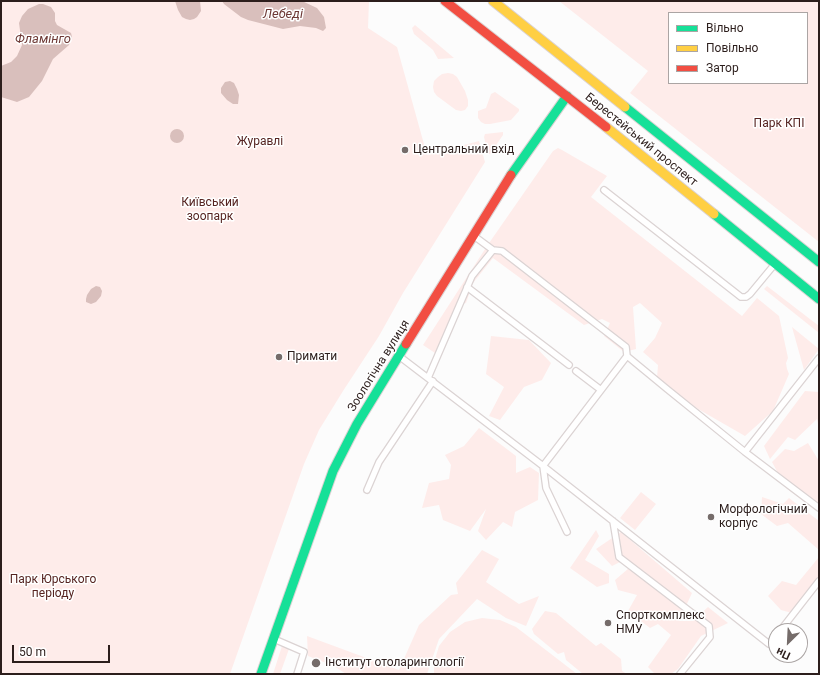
<!DOCTYPE html>
<html>
<head>
<meta charset="utf-8">
<style>
	body { margin:0 }
	#map { position:relative; width:820px; height:675px; overflow:hidden; background:#fcfcfc; font-family:Roboto,sans-serif }
	canvas { display:block }
	.frame { position:absolute; inset:0; border:2px solid #2c1e1c; pointer-events:none }
	.legend { position:absolute; left:668px; top:12px; width:140px; height:72px; box-sizing:border-box; background:#fff; border:1px solid #aba5a4; margin:0; padding:5px 7px; list-style:none; font-size:12px; color:#2c1e1c }
	.legend li { display:flex; align-items:center; gap:8px; height:20px }
	.legend b { width:20px; border:1px solid #aba5a4 }
	.north { position:absolute; left:768px; top:623px; width:40px; height:40px; box-sizing:border-box; background:#fff; border:1px solid #aba5a4; border-radius:50%; rotate:204deg; font-size:11px; font-weight:700; line-height:16px; text-align:center; color:#2c1e1c }
	.north::after { content:''; display:block; margin:auto; width:14px; height:18px; background:#756c6a; clip-path:polygon(50% 0,100% 100%,50% 72%,0 100%) }
	.scale { position:absolute; left:12px; top:645px; width:98px; height:18px; box-sizing:border-box; border:2px solid #2c1e1c; border-top:0; padding-left:5px; font-size:12px; line-height:14px; white-space:nowrap; color:#2c1e1c; -webkit-text-stroke:3px #fff; paint-order:stroke }
</style>
</head>
<body>
<div id="map">
<canvas width="820" height="675"></canvas>
<div class="frame"></div>
<ul class="legend">
<li><b style="height:5px;background:#16e098"></b>Вільно</li>
<li><b style="height:5px;background:#ffcf43"></b>Повільно</li>
<li><b style="height:5px;background:#f24e42"></b>Затор</li>
</ul>
<div class="north">Пн</div>
<div class="scale">50 m</div>
</div>
<script>
const ctx = document.querySelector('canvas').getContext('2d');
ctx.lineJoin = 'round';
function fillPath(path, color) { ctx.fillStyle = color; ctx.fill(path, 'evenodd'); }
const poly = rows => new Path2D(rows.map(r => 'M' + r).join(''));
function trace(path, color, width, dash) { ctx.strokeStyle = color; ctx.lineWidth = width; ctx.lineCap = dash ? 'butt' : 'round'; ctx.setLineDash(dash || []); ctx.stroke(path); }
function drawText(font, color, halo, rows, align = 'center') {
  ctx.font = font + ' Roboto,sans-serif'; ctx.lineWidth = 3; ctx.setLineDash([]); ctx.textBaseline = 'middle'; ctx.strokeStyle = halo; ctx.fillStyle = color; for (const [text, x, y, turn = 0] of rows) {
    ctx.save(); ctx.translate(x, y); ctx.rotate((+turn || 0) * Math.PI / 180); ctx.textAlign = isNaN(turn) ? turn : align; if (halo) ctx.strokeText(text, 0, 0); ctx.fillText(text, 0, 0); ctx.restore();
  }
}
fillPath(poly([
	[1,1,369,1,368,28,397,47,427,155,479,141,485,162,403,293,379,336,343,391,319,430,304,464,230,674,1,674],
	[559,1,819,1,819,242,630,93,648,71],
	[669,13,807,13,807,83,669,83],
	[415,25,454,58,438,59,433,50,414,34,412,28],
	[448,73,453,74,457,77,465,91,468,100,468,106,465,110,461,111,456,110,437,96,434,92,433,87,434,81,438,77,442,74],
	[495,92,519,109,519,111,511,120,490,124,485,124,481,122,478,118,478,111,486,108,491,94],
	[503,132,503,135,490,154,488,154,484,137,485,134],
	[558,148,562,150,607,176,591,197,742,316,757,298,779,316,788,358,786,363,787,369,789,374,773,411,745,436,698,409,657,378,658,365,643,352,655,338,662,323,640,303,633,307,636,349,624,352,604,336,610,323,602,319,584,325,493,258,473,283,466,303,458,305,435,353,423,345,487,246,553,151],
	[767,286,819,326,819,333,764,289],
	[792,327,819,349,804,370],
	[491,336,529,340,551,363,542,380,524,387,500,420,489,416,504,387,486,374],
	[805,391,819,392,819,429,817,419,795,440,788,437,770,459,764,446],
	[479,428,516,456,516,473,530,467,539,473,538,500,515,512,512,527,503,522,486,540,478,531,486,509,470,531,443,520,439,505,422,508,429,483,449,479,451,465,445,455,464,446],
	[808,443,819,461,819,510,815,510,786,488,772,462,785,449,794,451],
	[641,492,656,504,635,530,620,518],
	[762,497,783,504,789,498,819,521,819,550,788,523,777,526,761,514],
	[596,530,599,536,585,560,609,574,609,583,597,587,570,568],
	[621,532,692,593,679,621,693,621,708,607,728,623,701,636,678,669,671,674,655,674,648,667,671,635,658,624,650,628,628,611,637,595,618,590,615,580,629,568,620,562,612,566,596,549],
	[482,550,499,559,486,582,519,604,539,596,526,626,506,618,477,599,439,639,427,674,346,674,334,666,308,656,307,636,399,670,419,625,451,595,458,594,456,583],
	[819,557,819,578,792,613,781,610,768,596,782,581,796,585],
	[545,611,556,613,596,646,601,643,621,659,622,671,627,674,583,674,566,660,564,652,558,654,534,634,532,629],
	[482,618,500,620,516,627,577,674,434,674,434,663,439,646,450,632,465,622],
	[282,646,289,649,280,674,273,674]
]), '#feecea');
fillPath(poly([
	[175,1,200,1,201,11,197,17,194,19,190,20,186,19,182,17,178,10],
	[222,1,302,1,317,8,324,17,326,28,323,31,316,28,300,26,283,29,248,20,241,17,224,4],
	[39,4,43,4,51,7,55,13,55,21,57,25,71,33,72,37,69,45,53,59,42,81,29,97,17,102,1,97,1,66,11,62,17,56,22,45,19,23,22,16,28,9],
	[230,81,234,83,237,89,239,95,238,104,233,104,227,100,221,93,221,88,225,82],
	'170 136a7 7 0 1 1 14 0a7 7 0 1 1-14 0Z',
	[96,286,100,287,102,291,101,296,96,302,91,304,86,302,86,299,87,295,91,289]
]), '#d9bfbc');
const lane = poly([
	[604,190,741,297,746,297,750,294,774,265],
	[474,236,493,250],
	[467,287,569,365],
	[399,356,543,466,769,644,776,636],
	[576,371,601,390],
	[428,378,472,276,493,250,502,251,626,347,627,356,667,389,745,452,819,508],
	[745,452,819,358],
	[367,490,379,462,433,381],
	[613,521,619,557,709,626,710,637,680,674],
	[567,532,546,488,543,466,627,356],
	[780,631,819,581],
	[274,639,304,652,297,674]
]);
const fast = poly([
	[625,107,819,262],
	[511,175,567,96],
	[714,214,819,299],
	[261,674,333,471,357,424,406,344]
]);
const slow = poly([
	[493,1,625,107],
	[606,127,714,214]
]);
const jam = poly([
	[445,1,606,127],
	[406,344,511,175]
]);
trace(lane, '#dbd3d3', 8);
trace(fast, '#dbd3d3', 11);
trace(slow, '#dbd3d3', 11);
trace(jam, '#dbd3d3', 11);
trace(lane, '#fff', 5.5);
trace(fast, '#16e098', 9);
trace(slow, '#ffcf43', 9);
trace(jam, '#f24e42', 9);
for (const [x, y, r, color] of [
	[405,150,4,"#756c6a"],
	[279,357,4,"#756c6a"],
	[711,517,4,"#756c6a"],
	[608,623,4,"#756c6a"],
	[316,663,5,"#756c6a"]
]) { const dot = new Path2D(); dot.arc(x, y, r, 0, 2 * Math.PI); ctx.fillStyle = color; ctx.fill(dot); trace(dot, '#fff', 1.5); }
drawText('12px', '#562421', '#fff', [
	["Парк КПІ",779,124],
	["Журавлі",260,142],
	["Київський",210,203],
	["зоопарк",210,217],
	["Парк Юрського",53,580],
	["періоду",53,594]
]);
drawText('12px', '#2c1e1c', '#fff', [
	["Берестейський проспект",641,140,39],
	["Зоологічна вулиця",379,366,-58]
]);
drawText('12px', '#2c1e1c', '#fff', [
	["Центральний вхід",413,150],
	["Примати",287,357],
	["Морфологічний",719,510],
	["корпус",719,524],
	["Спорткомплекс",616,616],
	["НМУ",616,630],
	["Інститут отоларингології",325,663]
], 'left');
drawText('italic 13px', '#6e3a36', '#fff', [
	["Лебеді",283,15],
	["Фламінго",43,40]
]);
</script>
</body>
</html>
